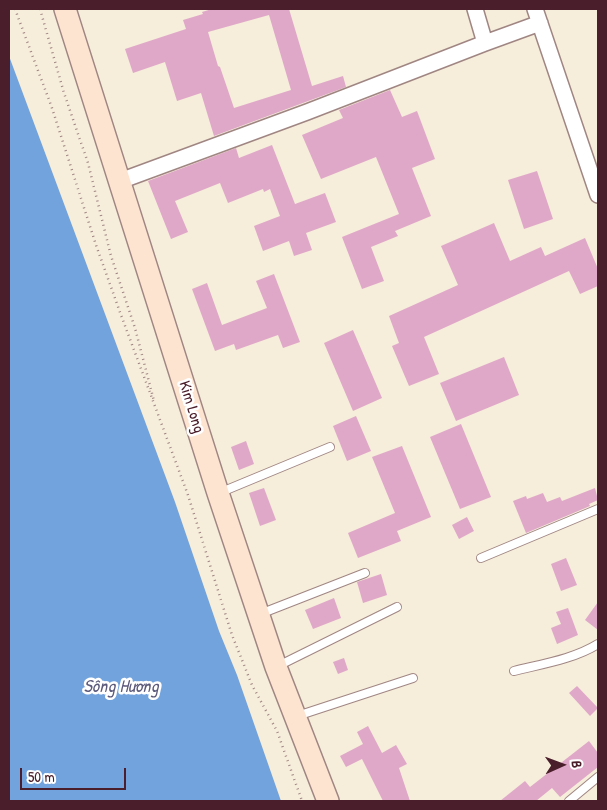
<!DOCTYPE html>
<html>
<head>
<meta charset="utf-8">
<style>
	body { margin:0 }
	#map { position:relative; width:607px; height:810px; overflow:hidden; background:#f6eddb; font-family:"Patrick Hand",sans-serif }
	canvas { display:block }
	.frame { position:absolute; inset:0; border:10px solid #4a1f2b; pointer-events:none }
	.north { position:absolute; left:537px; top:740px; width:50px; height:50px; -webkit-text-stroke:4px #fff; paint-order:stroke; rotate:88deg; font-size:14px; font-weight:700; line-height:20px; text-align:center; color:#4a1f2b }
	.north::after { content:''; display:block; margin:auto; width:18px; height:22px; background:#4a1f2b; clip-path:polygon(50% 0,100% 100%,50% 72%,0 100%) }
	.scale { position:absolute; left:20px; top:768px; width:106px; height:22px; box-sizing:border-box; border:2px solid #4a1f2b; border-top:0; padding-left:6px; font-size:15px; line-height:18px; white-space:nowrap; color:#4a1f2b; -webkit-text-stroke:4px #fff; paint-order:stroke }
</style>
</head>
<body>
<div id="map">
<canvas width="607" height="810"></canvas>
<div class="frame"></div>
<div class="north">B</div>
<div class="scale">50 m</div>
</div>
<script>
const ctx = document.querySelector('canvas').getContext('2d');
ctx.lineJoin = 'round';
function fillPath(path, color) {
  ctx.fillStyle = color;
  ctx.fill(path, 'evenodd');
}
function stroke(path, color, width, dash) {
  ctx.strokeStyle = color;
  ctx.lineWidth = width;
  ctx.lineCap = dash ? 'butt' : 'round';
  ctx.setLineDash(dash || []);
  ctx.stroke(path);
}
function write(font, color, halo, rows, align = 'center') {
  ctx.font = font + ' "Patrick Hand",sans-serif';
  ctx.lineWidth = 5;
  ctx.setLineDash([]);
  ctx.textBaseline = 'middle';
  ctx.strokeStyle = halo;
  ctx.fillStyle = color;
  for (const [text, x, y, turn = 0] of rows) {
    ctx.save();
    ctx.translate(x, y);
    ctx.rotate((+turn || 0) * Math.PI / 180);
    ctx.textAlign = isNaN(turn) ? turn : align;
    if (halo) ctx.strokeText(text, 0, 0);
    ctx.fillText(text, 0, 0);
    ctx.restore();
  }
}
fillPath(new Path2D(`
	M 9,56 L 175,502 L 219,631 L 237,675 L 281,801 L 9,801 Z`), '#72a3dd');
fillPath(new Path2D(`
	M 212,9 L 289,9 L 312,86 L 343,76 L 346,87 L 214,136 L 201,93 L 177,101 L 165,62 L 133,73 L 125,49 L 186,29 L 183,20 L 203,14 L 202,12 ZM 269,15 L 291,90 L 234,108 L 220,67 L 218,66 L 208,32 Z
	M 390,90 L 402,117 L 417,111 L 435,159 L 412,168 L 431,216 L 395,231 L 398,236 L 371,247 L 384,281 L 362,289 L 342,237 L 399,214 L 376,157 L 321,179 L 302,135 L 343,118 L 339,110 Z
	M 272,145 L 295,204 L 325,193 L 336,222 L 306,233 L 312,250 L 294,256 L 289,241 L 263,251 L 254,226 L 280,216 L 270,189 L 264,192 L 263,189 L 228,203 L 220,183 L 175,201 L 188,232 L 171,239 L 148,181 L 236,148 L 239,158 Z
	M 537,171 L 553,219 L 524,229 L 508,180 Z
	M 494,223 L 510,261 L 541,247 L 545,256 L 585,238 L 598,269 L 598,286 L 580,294 L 569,271 L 424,337 L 439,374 L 409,386 L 392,346 L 399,343 L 389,316 L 458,285 L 441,246 Z
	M 274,274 L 300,342 L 283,348 L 278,335 L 236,350 L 234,344 L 215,351 L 192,289 L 207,283 L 222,325 L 267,308 L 256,281 Z
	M 353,330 L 382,398 L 353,411 L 324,343 Z
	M 504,357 L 519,395 L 456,421 L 440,383 Z
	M 356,416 L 371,451 L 347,461 L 333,426 Z
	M 461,424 L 491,497 L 460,509 L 430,437 Z
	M 246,441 L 254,464 L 239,470 L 231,447 Z
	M 402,446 L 431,517 L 397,531 L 401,541 L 358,558 L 348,533 L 395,513 L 372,457 Z
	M 264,488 L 276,520 L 260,526 L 249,493 Z
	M 595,488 L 598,500 L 589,504 L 590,506 L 526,533 L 513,501 L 526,496 L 527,499 L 543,493 L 547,502 L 560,497 L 562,501 Z
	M 467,517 L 474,531 L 459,539 L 452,525 Z
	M 566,558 L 577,585 L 561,591 L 551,564 Z
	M 381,574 L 387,595 L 363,603 L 357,582 Z
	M 334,598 L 341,618 L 313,629 L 305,610 Z
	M 598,602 L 598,630 L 585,620 Z
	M 568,608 L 578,635 L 557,644 L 551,628 L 561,624 L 556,612 Z
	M 344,658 L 348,670 L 338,674 L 333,662 Z
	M 577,686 L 598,708 L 590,716 L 569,693 Z
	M 368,726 L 382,753 L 396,745 L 407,764 L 399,768 L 410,801 L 383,801 L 362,759 L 346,767 L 340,756 L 363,744 L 357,732 Z
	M 589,741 L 598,753 L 598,767 L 560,797 L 552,788 L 536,801 L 500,801 L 525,781 L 530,787 Z`), '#e0a8c8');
const service = new Path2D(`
	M 219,493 L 330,447
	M 481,558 L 598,509
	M 260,614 L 365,573
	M 278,666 L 397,607
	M 514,671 C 542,664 574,659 598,644
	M 297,716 L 413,678
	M 569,801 L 598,777`);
const minor = new Path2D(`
	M 475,9 L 485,43
	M 535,9 L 598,195
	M 120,181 L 307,112 L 485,43 L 540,23`);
const secondary = new Path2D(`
	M 65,9 L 218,493 L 276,667 L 328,801`);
stroke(service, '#a08683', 10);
stroke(minor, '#a08683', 18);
stroke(secondary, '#a08683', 24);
stroke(new Path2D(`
	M 15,9 L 52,108 L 96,245 L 121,315 L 188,495 L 232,635 L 252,685 L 277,731 L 302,801
	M 40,9 L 64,93 L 88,163 L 111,256 L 135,328 L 154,401`), '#a08683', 2.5, [1, 4]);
stroke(service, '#fff', 8);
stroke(minor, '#fff', 15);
stroke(secondary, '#fde4d0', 21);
write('16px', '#4a1f2b', '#fff', [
	["Kim Long",191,407,73]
]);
write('italic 18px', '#5c5a7b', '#fff', [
	["Sông Hương",121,687]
]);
</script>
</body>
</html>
